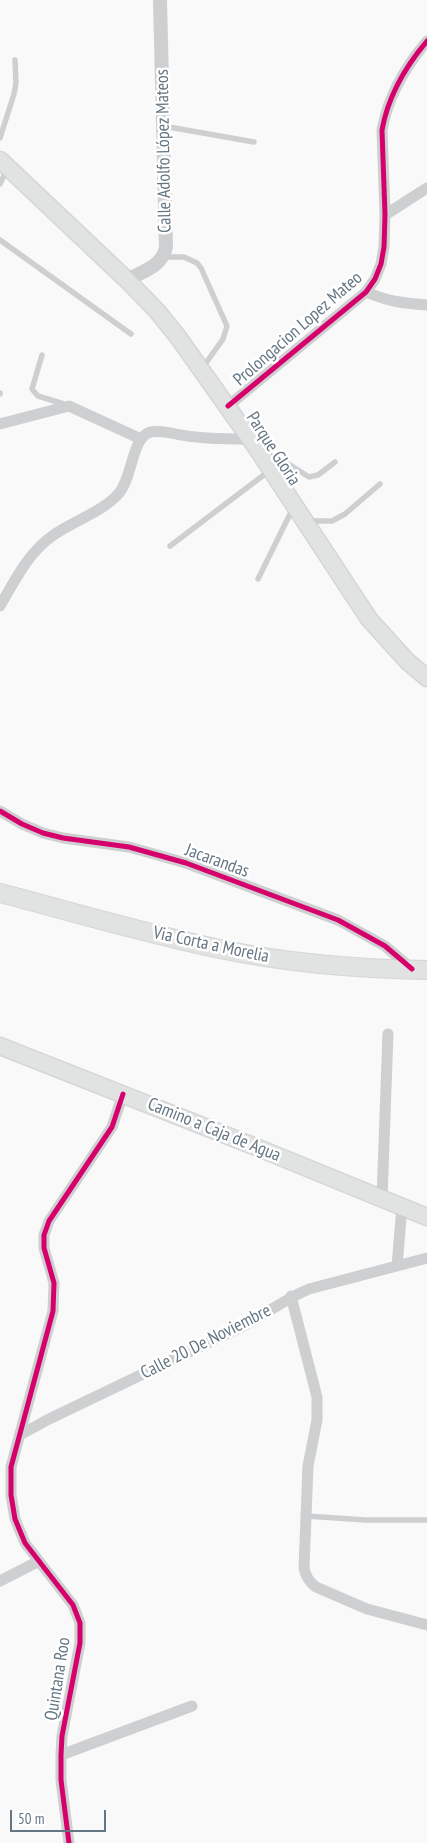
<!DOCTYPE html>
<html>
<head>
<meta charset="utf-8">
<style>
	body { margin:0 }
	#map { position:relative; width:427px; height:1843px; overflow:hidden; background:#f9f9f9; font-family:"PT Sans Narrow",sans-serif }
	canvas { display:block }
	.scale { position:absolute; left:10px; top:1810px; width:96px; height:22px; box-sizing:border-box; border:2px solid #657683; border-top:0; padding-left:6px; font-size:15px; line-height:18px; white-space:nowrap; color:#657683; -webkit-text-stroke:4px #fff; paint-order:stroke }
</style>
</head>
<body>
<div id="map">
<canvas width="427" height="1843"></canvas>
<div class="scale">50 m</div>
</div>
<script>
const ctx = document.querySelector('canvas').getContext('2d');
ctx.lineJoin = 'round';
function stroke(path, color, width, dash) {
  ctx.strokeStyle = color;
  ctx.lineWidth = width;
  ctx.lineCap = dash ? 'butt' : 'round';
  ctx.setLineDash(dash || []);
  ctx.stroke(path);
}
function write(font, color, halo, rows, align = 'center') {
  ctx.font = font + ' "PT Sans Narrow",sans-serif';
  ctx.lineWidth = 5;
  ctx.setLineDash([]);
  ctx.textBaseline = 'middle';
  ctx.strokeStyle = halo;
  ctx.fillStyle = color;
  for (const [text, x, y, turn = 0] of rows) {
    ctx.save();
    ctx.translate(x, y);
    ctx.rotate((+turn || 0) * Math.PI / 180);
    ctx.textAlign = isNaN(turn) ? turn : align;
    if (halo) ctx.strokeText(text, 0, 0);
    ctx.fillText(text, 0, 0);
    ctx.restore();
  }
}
const secondary = new Path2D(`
	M 0,160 L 127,280 L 157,311 L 178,337 L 258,450 L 369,619 L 407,661 L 427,678
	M 0,1046 L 256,1147 L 427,1217`);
const primary = new Path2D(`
	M 0,893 C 73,912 146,934 220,949 C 287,963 358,969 427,970`);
stroke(secondary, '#d5d6d7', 19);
stroke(primary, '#d5d6d7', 20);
stroke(new Path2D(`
	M 163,126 L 254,142
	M 0,138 L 14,94 L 16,83 L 15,60
	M 0,184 L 7,169
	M 0,240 L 131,334
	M 164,257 L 184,257 L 197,263 L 201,268 L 227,326 L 223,339 L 203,367
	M 42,355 L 32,389 L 38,396 L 64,404
	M 0,394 L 0,393
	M 263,452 L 279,458 L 309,477 L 318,475 L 335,462
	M 306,521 L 332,521 L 345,514 L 380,484
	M 170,546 L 269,471
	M 258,579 L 293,508
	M 306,1516 L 366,1520 L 427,1520`), '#cecfd0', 5.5);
stroke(new Path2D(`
	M 385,215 L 427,188
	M 366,292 C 390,302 402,303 427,305
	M 228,406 L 366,292 L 375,279 L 381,264 L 384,247 L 385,215 L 382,130 C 388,96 405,67 427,41
	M 0,424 L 69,406 L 141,439
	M 0,606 C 15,580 29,551 55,534 C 75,520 103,512 119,493 C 132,478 132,440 148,433 C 154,430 164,432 171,433 C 198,439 223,439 250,439
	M 0,811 L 22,824 L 43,833 L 63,838 L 129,847 L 186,863 L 338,920 L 385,946 L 412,969
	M 382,1198 L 388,1034
	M 397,1266 L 402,1206
	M 291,1296 L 317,1397 L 317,1420 L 308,1466 L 304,1568 C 306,1577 309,1582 316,1587 L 367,1609 L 427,1625
	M 20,1435 L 47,1420 L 243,1326 C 266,1314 285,1299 309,1289 L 427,1258
	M 0,1581 L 39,1561
	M 61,1755 L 192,1706
	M 69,1843 L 61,1780 L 61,1755 L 62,1736 L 80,1643 L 80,1623 L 73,1605 L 25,1543 L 15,1519 L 11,1495 L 11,1467 L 53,1311 L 54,1283 L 44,1248 L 44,1235 L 49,1221 L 112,1127 L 123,1094`), '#cecfd0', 11);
stroke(new Path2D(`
	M 127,280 C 143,271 162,267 166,247 L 160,0`), '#cecfd0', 14);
stroke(secondary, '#e1e2e2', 16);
stroke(primary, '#e1e2e2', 18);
stroke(new Path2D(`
	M 228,406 L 366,292 L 375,279 L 381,264 L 384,247 L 385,215 L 382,130 C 388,96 405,67 427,41
	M 0,811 L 22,824 L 43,833 L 63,838 L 129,847 L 186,863 L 338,920 L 385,946 L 412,969
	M 69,1843 L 61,1780 L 61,1755 L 62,1736 L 80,1643 L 80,1623 L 73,1605 L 25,1543 L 15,1519 L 11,1495 L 11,1467 L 53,1311 L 54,1283 L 44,1248 L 44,1235 L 49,1221 L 112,1127 L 123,1094`), '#d6006c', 5);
write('18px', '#657683', '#fff', [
	["Calle Adolfo López Mateos",164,151,-91],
	["Prolongacion Lopez Mateo",298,329,-41],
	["Parque Gloria",273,449,57],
	["Jacarandas",217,861,20],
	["Via Corta a Morelia",211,945,12],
	["Camino a Caja de Agua",214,1130,22],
	["Calle 20 De Noviembre",206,1342,-27],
	["Quintana Roo",58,1679,-81]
]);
</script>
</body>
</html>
